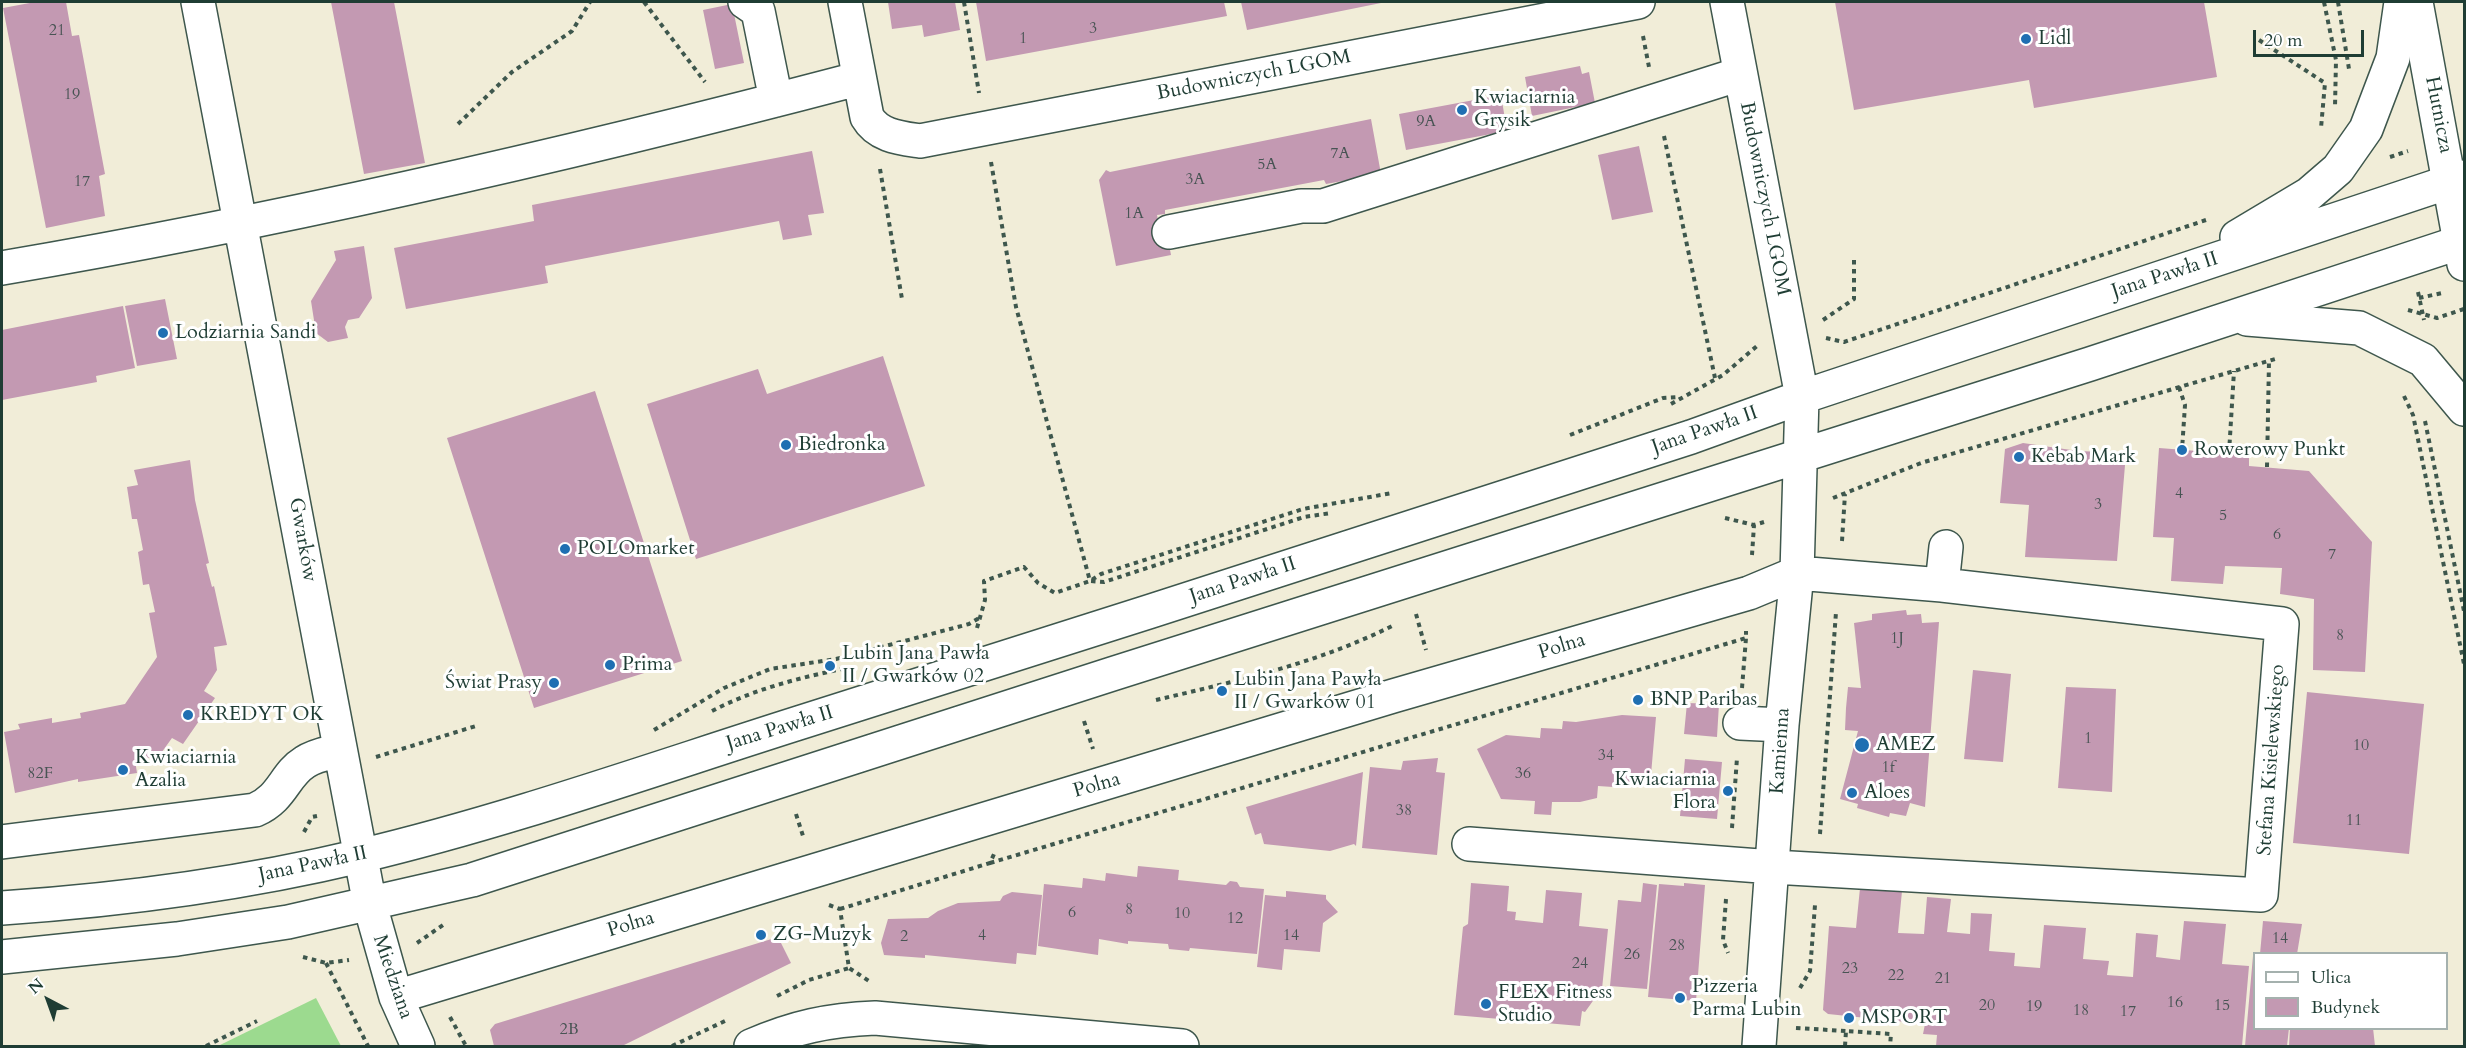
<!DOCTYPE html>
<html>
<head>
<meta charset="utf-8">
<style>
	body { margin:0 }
	#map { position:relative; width:2466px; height:1048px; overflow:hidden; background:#f1edd8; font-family:Cardo,serif }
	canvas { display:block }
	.frame { position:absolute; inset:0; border:3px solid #1f3d34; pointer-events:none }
	.legend { position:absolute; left:2253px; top:952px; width:195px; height:78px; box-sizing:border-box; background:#fff; border:2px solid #a5b1ae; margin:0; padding:8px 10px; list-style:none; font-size:18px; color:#1f3d34 }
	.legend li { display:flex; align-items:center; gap:12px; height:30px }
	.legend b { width:30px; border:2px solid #a5b1ae }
	.north { position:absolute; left:18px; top:970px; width:60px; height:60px; -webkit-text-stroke:4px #fff; paint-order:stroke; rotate:319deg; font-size:16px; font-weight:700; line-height:24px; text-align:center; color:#1f3d34 }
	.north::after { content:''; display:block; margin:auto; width:21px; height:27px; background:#1f3d34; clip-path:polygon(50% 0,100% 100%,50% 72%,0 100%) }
	.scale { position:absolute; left:2253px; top:30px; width:111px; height:27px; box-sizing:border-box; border:3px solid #1f3d34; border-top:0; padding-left:8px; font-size:18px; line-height:21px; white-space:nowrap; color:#1f3d34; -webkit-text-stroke:4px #fff; paint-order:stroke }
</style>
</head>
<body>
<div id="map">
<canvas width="2466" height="1048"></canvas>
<div class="frame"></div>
<ul class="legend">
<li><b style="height:8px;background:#fff"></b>Ulica</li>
<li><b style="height:16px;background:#c399b2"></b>Budynek</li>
</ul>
<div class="north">N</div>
<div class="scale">20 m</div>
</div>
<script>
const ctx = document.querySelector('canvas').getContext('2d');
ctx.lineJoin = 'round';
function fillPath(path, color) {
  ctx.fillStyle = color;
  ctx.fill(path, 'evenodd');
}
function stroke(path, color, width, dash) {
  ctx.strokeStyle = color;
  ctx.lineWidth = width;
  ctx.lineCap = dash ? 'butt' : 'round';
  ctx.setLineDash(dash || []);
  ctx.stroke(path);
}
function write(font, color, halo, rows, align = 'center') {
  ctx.font = font + ' Cardo,serif';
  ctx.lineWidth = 6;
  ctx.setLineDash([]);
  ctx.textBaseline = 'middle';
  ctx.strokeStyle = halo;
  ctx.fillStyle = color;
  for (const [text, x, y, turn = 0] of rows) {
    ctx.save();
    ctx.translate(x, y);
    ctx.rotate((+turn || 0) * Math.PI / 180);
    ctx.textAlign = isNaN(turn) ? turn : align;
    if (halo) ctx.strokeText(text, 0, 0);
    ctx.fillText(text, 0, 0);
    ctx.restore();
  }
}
fillPath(new Path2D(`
	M 316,998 L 341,1046 L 218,1046 Z`), '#9cda8f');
fillPath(new Path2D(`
	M 35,2 L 66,2 L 72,36 L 79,35 L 105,174 L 99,176 L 105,216 L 46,228 L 3,8 Z
	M 331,2 L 394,2 L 425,163 L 364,174 Z
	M 888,2 L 955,2 L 960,30 L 924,37 L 922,25 L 892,29 Z
	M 976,2 L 1224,2 L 1227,16 L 986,61 Z
	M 1241,2 L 1381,2 L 1381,3 L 1247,30 Z
	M 1835,2 L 2204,2 L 2217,77 L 2034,108 L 2029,80 L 1854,110 Z
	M 732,4 L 744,63 L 715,69 L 703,10 Z
	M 1580,66 L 1582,74 L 1589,72 L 1595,103 L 1532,116 L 1525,77 Z
	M 1501,95 L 1507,131 L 1406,150 L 1399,114 Z
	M 1371,119 L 1381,174 L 1326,184 L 1324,180 L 1165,210 L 1165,214 L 1157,215 L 1162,240 L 1168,239 L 1171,255 L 1116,266 L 1099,180 L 1106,170 L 1110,172 Z
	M 1639,146 L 1653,212 L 1612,220 L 1598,155 Z
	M 812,151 L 824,213 L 808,215 L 812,235 L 783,240 L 779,221 L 545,266 L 548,283 L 406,309 L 394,248 L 534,221 L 532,205 Z
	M 364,246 L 372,298 L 359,318 L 348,320 L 345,327 L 348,338 L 328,342 L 316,333 L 311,301 L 336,260 L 334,251 Z
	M 165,299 L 177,359 L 137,366 L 125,306 Z
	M 123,306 L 135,368 L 96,376 L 97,382 L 2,400 L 2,330 Z
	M 883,356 L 925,486 L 696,559 L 647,404 L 758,369 L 767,394 Z
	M 595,391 L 682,661 L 534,708 L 447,438 Z
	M 2023,443 L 2078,451 L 2126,453 L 2117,561 L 2025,557 L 2029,505 L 2000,503 L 2005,449 Z
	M 2159,448 L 2249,455 L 2249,466 L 2309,471 L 2372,542 L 2365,672 L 2313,670 L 2314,599 L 2280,594 L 2282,568 L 2225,566 L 2223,584 L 2171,581 L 2174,538 L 2153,537 Z
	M 190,460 L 195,500 L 209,563 L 206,564 L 212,587 L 214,586 L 227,645 L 214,647 L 217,670 L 204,691 L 215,698 L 183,744 L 172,738 L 159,756 L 135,760 L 137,773 L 78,782 L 78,779 L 15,793 L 4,732 L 20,729 L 18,724 L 52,718 L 52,723 L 81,718 L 80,713 L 125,704 L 157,657 L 149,613 L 155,612 L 149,584 L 143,585 L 138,552 L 143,550 L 137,519 L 132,519 L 127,487 L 138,485 L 134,470 Z
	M 1906,610 L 1907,615 L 1921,614 L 1922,623 L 1939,622 L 1925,807 L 1910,803 L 1906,816 L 1890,813 L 1889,817 L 1857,808 L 1858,804 L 1840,799 L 1858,731 L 1845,730 L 1846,708 L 1848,687 L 1861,688 L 1854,623 L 1872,620 L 1872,614 Z
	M 1973,670 L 2011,674 L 2003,762 L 1964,759 Z
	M 2066,687 L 2116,689 L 2112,792 L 2058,788 Z
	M 2307,692 L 2424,704 L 2409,854 L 2293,843 Z
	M 1687,703 L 1719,704 L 1717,737 L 1684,734 Z
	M 1622,715 L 1656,717 L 1650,786 L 1613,783 L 1613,787 L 1598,786 L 1597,798 L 1580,802 L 1552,802 L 1551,815 L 1534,814 L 1535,801 L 1501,799 L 1477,749 L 1506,735 L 1540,738 L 1541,728 L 1562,729 L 1563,721 L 1576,722 Z
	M 1438,758 L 1436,772 L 1445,773 L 1437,855 L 1362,848 L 1370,767 L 1401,770 L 1403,761 Z
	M 1685,759 L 1722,762 L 1717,819 L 1680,816 Z
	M 1363,772 L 1356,846 L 1354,844 L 1330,851 L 1264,844 L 1261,833 L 1255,835 L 1246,807 Z
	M 1138,866 L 1179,870 L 1178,880 L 1226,885 L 1230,881 L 1237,882 L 1240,887 L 1264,889 L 1257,954 L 1190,948 L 1189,951 L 1169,949 L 1168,944 L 1128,941 L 1128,944 L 1099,939 L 1098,955 L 1038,946 L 1044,884 L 1082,888 L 1083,878 L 1105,881 L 1106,873 L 1137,877 Z
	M 1471,883 L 1509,886 L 1507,911 L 1516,912 L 1515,920 L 1543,923 L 1546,890 L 1582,893 L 1579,926 L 1608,929 L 1601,999 L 1595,998 L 1585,1012 L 1582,1011 L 1580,1026 L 1454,1015 L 1463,927 L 1468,924 Z
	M 1643,883 L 1657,885 L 1647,989 L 1610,986 L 1618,900 L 1641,902 Z
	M 1684,883 L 1705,885 L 1696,1001 L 1648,997 L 1659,884 L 1684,886 Z
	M 1860,888 L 1902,891 L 1898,933 L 1924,934 L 1927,897 L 1951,899 L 1947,932 L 1970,934 L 1971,913 L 1992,914 L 1989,951 L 2015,953 L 2014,966 L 2040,968 L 2044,925 L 2086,928 L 2083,959 L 2109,961 L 2107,975 L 2133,977 L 2136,933 L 2158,935 L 2156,957 L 2180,960 L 2184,921 L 2226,924 L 2222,964 L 2249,966 L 2242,1046 L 1936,1046 L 1937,1035 L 1923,1034 L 1925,1024 L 1828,1014 L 1823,1010 L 1829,926 L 1856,928 Z
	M 1286,891 L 1326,895 L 1326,899 L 1338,912 L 1323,923 L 1320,952 L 1284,949 L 1282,970 L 1257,967 L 1265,895 L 1286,897 Z
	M 1012,892 L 1042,895 L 1036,955 L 1017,953 L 1016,964 L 925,955 L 925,958 L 884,955 L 881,943 L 888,919 L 928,918 L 938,911 L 958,903 L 1000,901 L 1003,896 Z
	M 2263,921 L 2302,924 L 2297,954 L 2260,954 Z
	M 778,937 L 791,963 L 622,1046 L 494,1046 L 490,1030 L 495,1024 Z
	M 2253,956 L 2254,1028 L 2289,1028 L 2287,1046 L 2245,1046 Z
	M 2290,1028 L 2373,1028 L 2375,1046 L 2289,1046 Z`), '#c399b2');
const minor = new Path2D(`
	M 198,2 L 370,905 L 396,997 L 418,1046
	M 745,2 L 758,11 L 776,100
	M 845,2 L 867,117 C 878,136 900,138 920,141 L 1638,2
	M 1727,2 L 1802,397 L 1797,573 L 1782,725 L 1759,1046
	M 1169,232 L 1301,206 L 1323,206 L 1740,74
	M 2237,237 L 2309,194 L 2338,169 L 2366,129 L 2393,58 L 2401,2
	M 2,268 C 290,219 575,153 857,79
	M 2247,319 L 2359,328 L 2423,360 L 2464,409
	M 1942,585 L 1946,547
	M 1740,723 L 1782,725
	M 2,842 L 255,810 C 283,798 284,775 305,762 C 315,755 329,753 340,750
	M 2,908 C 121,900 243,884 360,856 C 511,820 659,767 808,720 C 1103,628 1397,531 1691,437 L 1802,397 L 2464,177
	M 2,957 L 177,939 L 288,922 L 472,880 L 1112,674 L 2090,364 L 2464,241
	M 396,997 L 1393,696 L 1749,593 L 1797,573 L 1942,585 L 2282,624 L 2261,895 L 1773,867 L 1469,844
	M 751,1046 C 795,1027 828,1020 875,1018 L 1182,1046`);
const major = new Path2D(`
	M 2416,2 L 2464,264`);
stroke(minor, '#3e574d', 36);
stroke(major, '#3e574d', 36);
stroke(new Path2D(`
	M 644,2 L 705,82
	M 964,2 L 979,93
	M 2324,2 L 2336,60 L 2335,107
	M 2338,2 L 2349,69
	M 1643,36 L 1649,67
	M 2259,40 L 2325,83 L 2321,128
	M 458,124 L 512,72 L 572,31 L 590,2
	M 1664,136 L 1715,378
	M 2390,157 L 2408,151
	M 991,162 L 1016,307 L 1090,581 L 1104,582 L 1304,517 L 1331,513
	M 880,169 L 902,299
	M 2418,292 L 2424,320
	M 2419,298 L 2442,293
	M 2408,310 L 2437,318 L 2464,309
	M 1823,320 L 1854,299 L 1854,257
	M 1826,338 L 1844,342 L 2206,220
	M 2179,387 L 2185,405 L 2182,450
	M 2404,396 L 2413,415 L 2464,664
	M 1671,404 L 1723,375 L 1757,346
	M 2425,421 L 2464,611
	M 1570,435 L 1663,398 L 1679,397
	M 2229,453 L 2234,371
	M 2267,467 L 2269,361
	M 1833,498 L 1921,463 L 2275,359
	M 1725,518 L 1754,525 L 1764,522
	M 1842,541 L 1845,494
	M 1752,555 L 1754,525
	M 1416,614 L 1426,650
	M 977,628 L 985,600 L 984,581 L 1024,567 L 1038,583 L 1055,593 L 1090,581 L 1101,574 L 1303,509 L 1392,493
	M 1742,688 L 1746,638
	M 1156,700 C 1237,681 1319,663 1394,625
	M 712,711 C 752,690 798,678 842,669
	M 1084,721 L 1093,749
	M 654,730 L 724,688 L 770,669 L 836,659 L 969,624 L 981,617
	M 376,757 L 479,725
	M 796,814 L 803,836
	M 1732,828 L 1737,758
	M 304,832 L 312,817 L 317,816
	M 1820,834 L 1836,612
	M 990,863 L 1746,638 L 1746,631
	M 1726,899 L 1723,940 L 1728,953
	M 829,905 L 840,909 L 849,968 L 869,981
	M 840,909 L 990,863 L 994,854
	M 417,943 L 443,925
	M 303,957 L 326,963 L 349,960
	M 326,963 L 368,1046
	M 1800,988 L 1810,971 L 1815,905
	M 777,996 L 809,980 L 849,968
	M 450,1017 L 466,1046
	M 1796,1028 L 1846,1031
	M 206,1046 L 257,1021
	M 672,1046 L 725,1021
	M 1845,1046 L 1846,1031 L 1891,1034 L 1890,1046`), '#3e574d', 4, [4.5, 4.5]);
stroke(minor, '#fff', 33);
stroke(major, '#fff', 33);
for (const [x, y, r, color] of [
	[2026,39,6,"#1f6fb2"],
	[1462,110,6,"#1f6fb2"],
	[163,333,6,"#1f6fb2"],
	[786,445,6,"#1f6fb2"],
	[2182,450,6,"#1f6fb2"],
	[2019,457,6,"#1f6fb2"],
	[565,549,6,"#1f6fb2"],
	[610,665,6,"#1f6fb2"],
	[830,666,6,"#1f6fb2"],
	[554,683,6,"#1f6fb2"],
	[1222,691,6,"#1f6fb2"],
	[1638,700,6,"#1f6fb2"],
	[188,715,6,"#1f6fb2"],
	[1862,745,8,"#1f6fb2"],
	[123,770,6,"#1f6fb2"],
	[1728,791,6,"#1f6fb2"],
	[1852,793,6,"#1f6fb2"],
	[761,935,6,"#1f6fb2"],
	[1680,998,6,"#1f6fb2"],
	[1486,1004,6,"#1f6fb2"],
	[1849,1018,6,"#1f6fb2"]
]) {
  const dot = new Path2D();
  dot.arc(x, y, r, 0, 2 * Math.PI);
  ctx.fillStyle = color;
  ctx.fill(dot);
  stroke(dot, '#fff', 2);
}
write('16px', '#485454', null, [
	["3",1093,29],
	["21",57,31],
	["1",1023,39],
	["19",72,95],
	["9A",1426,122],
	["7A",1340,154],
	["5A",1267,165],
	["3A",1195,180],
	["17",82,182],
	["1A",1134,214],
	["4",2179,494],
	["3",2098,505],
	["5",2223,516],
	["6",2277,535],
	["7",2332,555],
	["8",2340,636],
	["1J",1897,639],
	["1",2088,739],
	["10",2361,746],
	["34",1606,756],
	["1f",1888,768],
	["82F",40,774],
	["36",1523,774],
	["38",1404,811],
	["11",2354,821],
	["8",1129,910],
	["6",1072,913],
	["10",1182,914],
	["12",1235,919],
	["4",982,936],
	["14",1291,936],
	["2",904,937],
	["14",2280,939],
	["28",1677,946],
	["26",1632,955],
	["24",1580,964],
	["23",1850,969],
	["22",1896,976],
	["21",1943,979],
	["16",2175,1003],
	["20",1987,1006],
	["15",2222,1006],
	["19",2034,1007],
	["18",2081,1011],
	["17",2128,1012],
	["2B",569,1030]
]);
write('20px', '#1f3d34', '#fff', [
	["Lidl",2038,39],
	["Kwiaciarnia",1474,98],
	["Grysik",1474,121],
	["Lodziarnia Sandi",175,333],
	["Biedronka",798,445],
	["Rowerowy Punkt",2194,450],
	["Kebab Mark",2031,457],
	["POLOmarket",577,549],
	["Lubin Jana Pawła",842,654],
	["II / Gwarków 02",842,677],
	["Prima",622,665],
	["Lubin Jana Pawła",1234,680],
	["II / Gwarków 01",1234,703],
	["Świat Prasy",542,683,"right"],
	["BNP Paribas",1650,700],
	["KREDYT OK",200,715],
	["AMEZ",1876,745],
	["Kwiaciarnia",135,758],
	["Azalia",135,781],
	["Kwiaciarnia",1716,780,"right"],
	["Flora",1716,803,"right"],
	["Aloes",1864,793],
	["ZG-Muzyk",773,935],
	["Pizzeria",1692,987],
	["Parma Lubin",1692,1010],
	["FLEX Fitness",1498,993],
	["Studio",1498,1016],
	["MSPORT",1861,1018]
], 'left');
write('20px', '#1f3d34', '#fff', [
	["Budowniczych LGOM",1254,76,-11],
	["Hutnicza",2438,115,79],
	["Budowniczych LGOM",1764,199,79],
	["Jana Pawła II",2165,276,-18],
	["Jana Pawła II",1705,431,-19],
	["Gwarków",302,540,80],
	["Jana Pawła II",1243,581,-18],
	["Polna",1562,647,-17],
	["Jana Pawła II",780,729,-17],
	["Kamienna",1781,751,-86],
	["Stefana Kisielewskiego",2272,760,-86],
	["Polna",1097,786,-16],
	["Jana Pawła II",313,865,-12],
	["Polna",631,925,-17],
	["Miedziana",392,977,71]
]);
</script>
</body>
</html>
